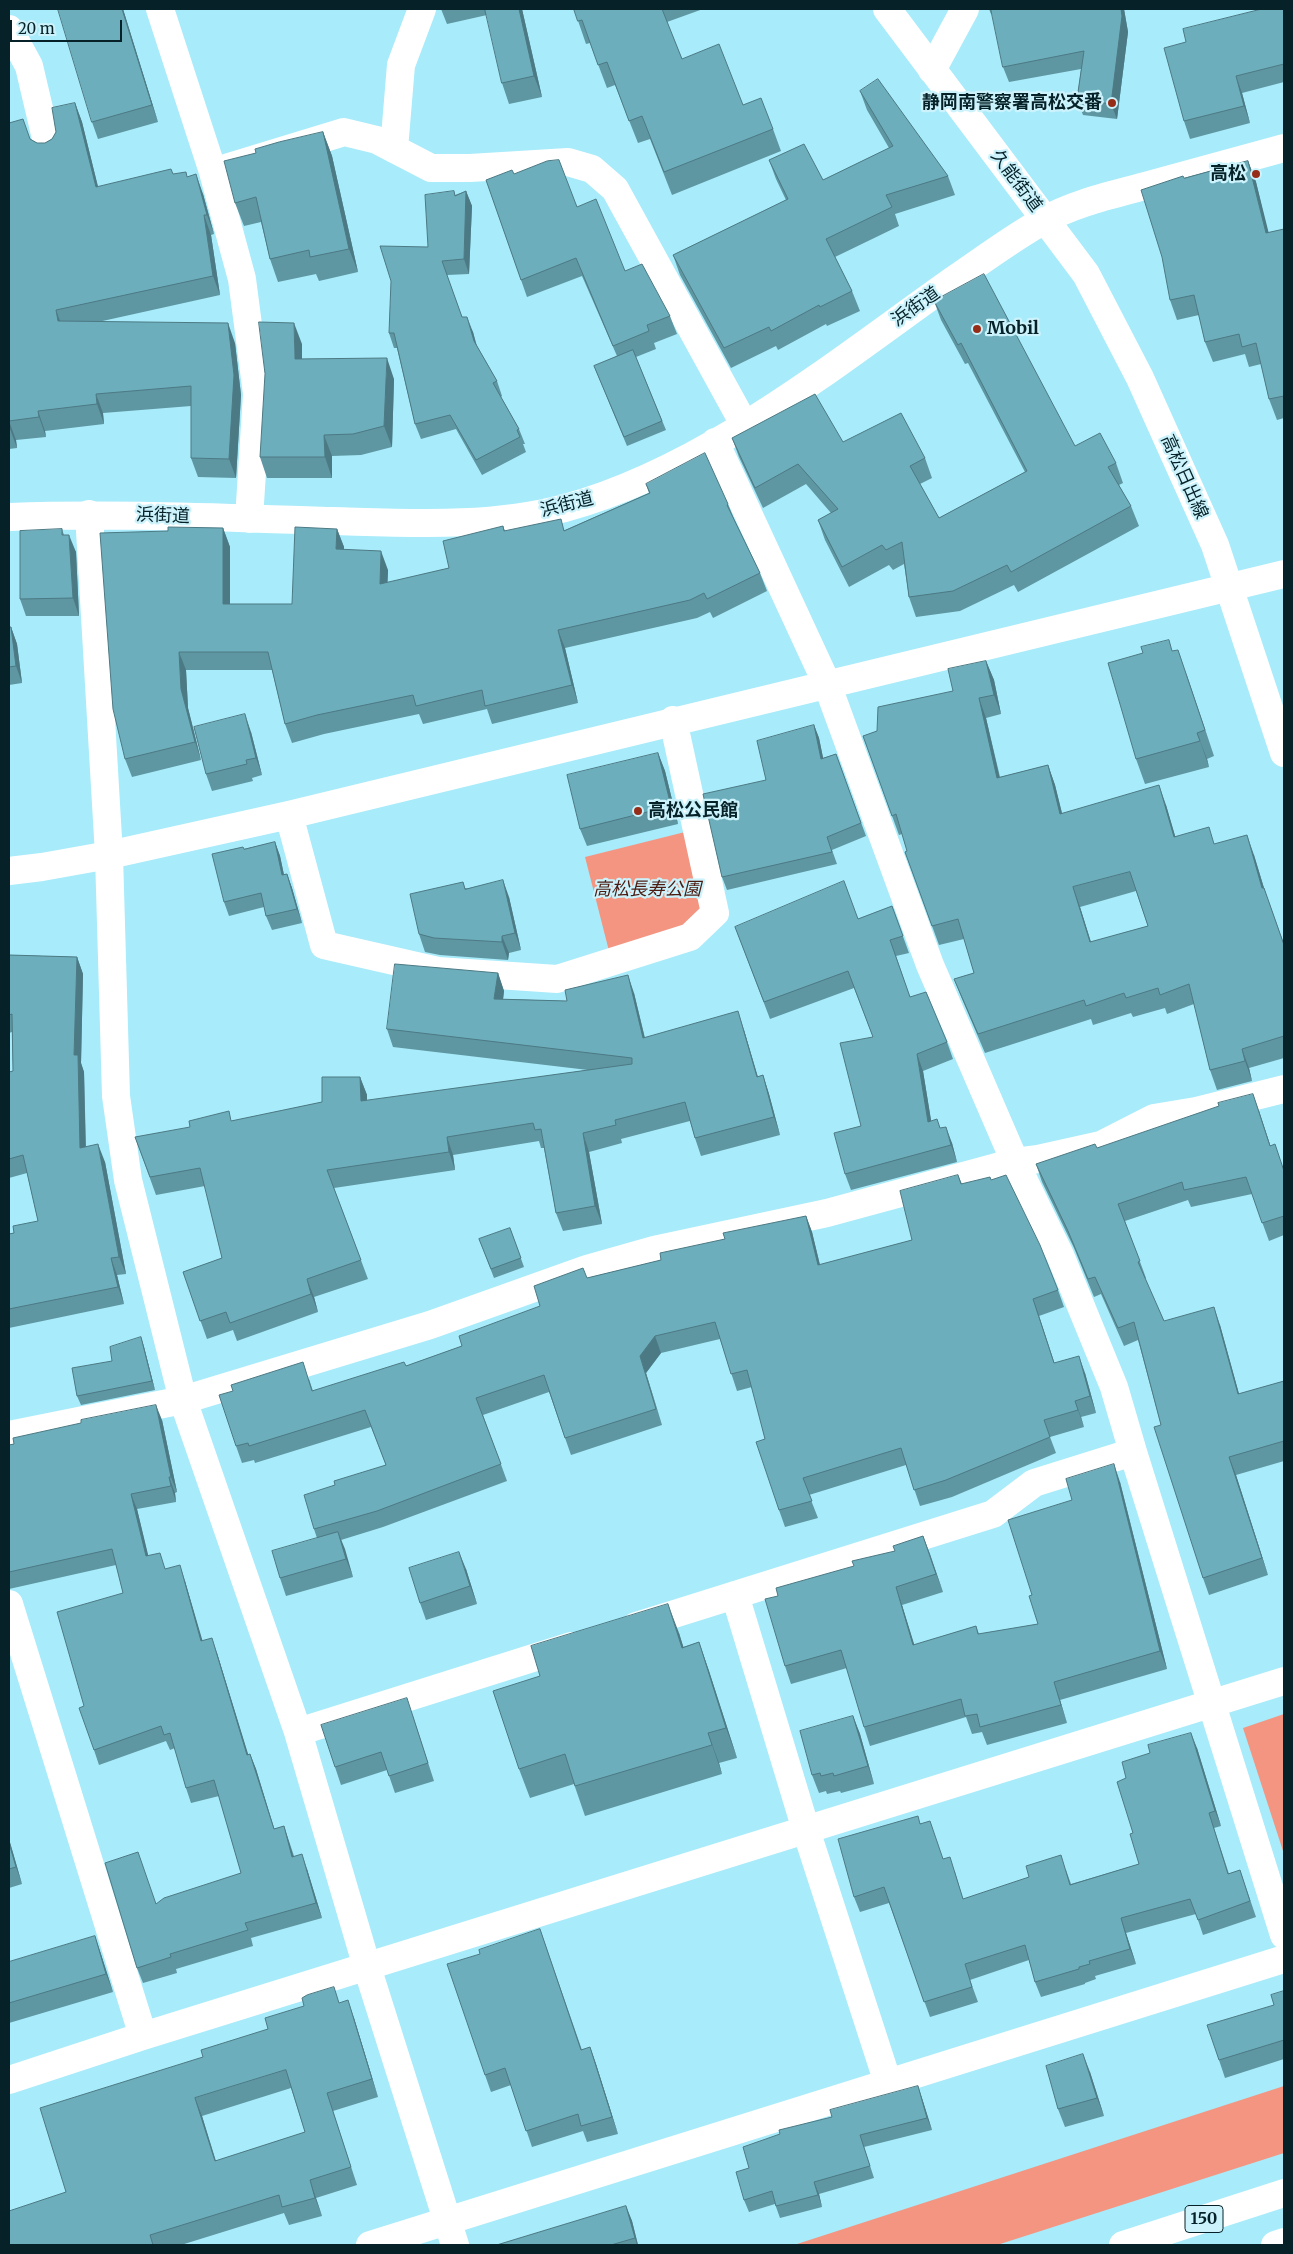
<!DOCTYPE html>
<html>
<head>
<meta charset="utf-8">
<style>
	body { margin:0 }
	#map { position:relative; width:1293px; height:2254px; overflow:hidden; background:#a8ebfa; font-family:Merriweather,serif }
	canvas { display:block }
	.frame { position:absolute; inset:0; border:10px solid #062228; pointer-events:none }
	.scale { position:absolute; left:10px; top:20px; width:112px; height:22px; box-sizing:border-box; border:2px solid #062228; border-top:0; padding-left:6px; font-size:15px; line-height:18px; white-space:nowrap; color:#062228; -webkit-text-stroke:4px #ccf3fc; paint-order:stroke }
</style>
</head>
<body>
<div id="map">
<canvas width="1293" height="2254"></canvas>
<div class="frame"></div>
<div class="scale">20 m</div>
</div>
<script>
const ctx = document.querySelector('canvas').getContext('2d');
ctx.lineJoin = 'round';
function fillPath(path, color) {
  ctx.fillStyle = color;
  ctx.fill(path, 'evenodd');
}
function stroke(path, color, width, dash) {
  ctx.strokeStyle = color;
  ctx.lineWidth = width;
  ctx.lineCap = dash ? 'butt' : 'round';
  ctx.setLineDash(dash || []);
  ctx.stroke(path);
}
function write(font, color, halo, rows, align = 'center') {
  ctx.font = font + ' Merriweather,"Noto Sans JP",serif';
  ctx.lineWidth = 4.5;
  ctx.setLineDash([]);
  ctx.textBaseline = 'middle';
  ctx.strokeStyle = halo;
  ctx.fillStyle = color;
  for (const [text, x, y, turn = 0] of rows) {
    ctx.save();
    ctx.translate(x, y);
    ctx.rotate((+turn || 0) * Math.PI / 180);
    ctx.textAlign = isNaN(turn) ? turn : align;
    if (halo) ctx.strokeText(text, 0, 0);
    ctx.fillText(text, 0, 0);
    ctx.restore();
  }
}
fillPath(new Path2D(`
	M 689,831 L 703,904 L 690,926 L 609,951 L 585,857 Z
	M 1284,1714 L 1284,1854 L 1243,1728 Z
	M 1284,2086 L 1284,2153 L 997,2245 L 794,2245 Z`), '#f39581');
stroke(new Path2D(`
	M 160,9 L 213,172 L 242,279 L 257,394 L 249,519
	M 9,29 L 29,66 L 48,147
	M 932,70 L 965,9
	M 394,149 L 401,65 L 422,9
	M 213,172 L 344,132 L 377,140 L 431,168 L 470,168 L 568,162 L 592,169 L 615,189 L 744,424
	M 715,442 L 827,684 L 930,965 L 1015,1162 L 1060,1255 L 1114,1387 L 1133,1452
	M 89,514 L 109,855 L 116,1096 L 128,1180 L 183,1400 L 298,1732 L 367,1967 L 455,2245
	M 9,517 C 117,513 224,518 332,521 C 409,523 490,528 565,508 C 707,469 836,363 955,279 C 983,260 1011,239 1041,222 C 1071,204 1111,195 1145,186 C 1191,173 1238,161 1284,148
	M 289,815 L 324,945 L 438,971 L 557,979 L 690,937 L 715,913 L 673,720
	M 9,871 L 42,867 L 109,855 L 289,815 L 1284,574
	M 9,1435 L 183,1400 L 430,1325 L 587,1269 L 654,1250 L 827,1213 L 1015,1162 L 1038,1159 L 1101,1145 L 1154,1118 L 1196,1111 L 1284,1089
	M 735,1595 L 806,1830 L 888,2083
	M 9,1604 L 143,2036
	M 636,1626 L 993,1514 L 1034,1483 L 1133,1452 L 1284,1935
	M 298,1732 L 571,1646
	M 9,2080 L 143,2036 L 1284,1681
	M 370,2245 L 1284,1959`), '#fff', 28);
stroke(new Path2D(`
	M 887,9 L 1086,274 L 1140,378 L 1215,545 L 1284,753`), '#fff', 28);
stroke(new Path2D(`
	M 1123,2245 L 1284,2193
	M 1275,2245 L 1284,2242`), '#fff', 28);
fillPath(new Path2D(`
	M 123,9 L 158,122 L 98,139 L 92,122 Z
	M 441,9 L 522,9 L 542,97 L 509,104 L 502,83 L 487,15 L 447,24 Z
	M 574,9 L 703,9 L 667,22 L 682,59 L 743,105 L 773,129 L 781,151 L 672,195 L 650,139 L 638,143 L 615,85 L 607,88 L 590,43 L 586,44 Z
	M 989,9 L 1124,9 L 1128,32 L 1117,119 L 1083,115 L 1077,99 L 1081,69 L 1009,82 L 1003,67 L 992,13 L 991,14 Z
	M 1284,9 L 1284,82 L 1242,93 L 1250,123 L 1190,139 L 1184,121 L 1186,42 Z
	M 860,91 L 948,176 L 955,195 L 895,214 L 899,226 L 835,257 L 852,291 L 860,311 L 827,326 L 826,324 L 778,350 L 776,346 L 731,368 L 680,275 L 673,255 L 786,200 L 776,179 L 769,160 L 823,180 L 889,148 L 867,110 Z
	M 75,103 L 82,122 L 98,187 L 173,174 L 188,177 L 203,194 L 214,234 L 211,235 L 220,295 L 98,322 L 235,343 L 241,395 L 236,478 L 198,477 L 191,458 L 191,406 L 103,413 L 104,424 L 45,431 L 46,437 L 16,440 L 17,448 L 9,449 L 9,123 L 30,139 L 37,143 L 45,143 L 52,139 Z
	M 323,132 L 332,156 L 358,272 L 319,281 L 316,274 L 278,282 L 270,259 L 261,222 L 244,226 L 235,203 L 256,153 Z
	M 1248,161 L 1256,182 L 1268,233 L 1284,229 L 1284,418 L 1277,420 L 1269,399 L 1261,364 L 1249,367 L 1245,354 L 1213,362 L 1205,342 L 1199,315 L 1177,320 L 1170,300 L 1184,178 Z
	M 514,174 L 577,207 L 625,271 L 670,316 L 677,334 L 654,343 L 656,349 L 636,357 L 666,430 L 627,446 L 594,366 L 617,356 L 582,276 L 527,297 L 486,180 Z
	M 454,191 L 455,195 L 466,191 L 472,206 L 469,274 L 447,275 L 462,317 L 473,332 L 477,346 L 497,381 L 502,396 L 501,397 L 519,429 L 525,444 L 523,444 L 526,452 L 482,475 L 456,429 L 421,439 L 415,424 L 397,348 L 394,348 L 389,333 Z
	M 934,301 L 1075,446 L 1116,463 L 1123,483 L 1119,485 L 1131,506 L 1139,526 L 1018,592 L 1014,585 L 960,611 L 916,617 L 909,597 L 904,564 L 893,570 L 889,565 L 849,587 L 825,540 L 818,520 L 831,513 L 806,484 L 763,508 L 739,457 L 732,438 L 843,442 L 925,458 L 932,478 L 920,484 L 939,518 L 1025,472 L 968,363 L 965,364 L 941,320 Z
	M 302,344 L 302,359 L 394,379 L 392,447 L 361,455 L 332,456 L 332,478 L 267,478 L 260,457 Z
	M 646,484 L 728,504 L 734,519 L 760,573 L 767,591 L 713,618 L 710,612 L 697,618 L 565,648 L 578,703 L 492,724 L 487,709 L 423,724 L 419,714 L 324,734 L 292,743 L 285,724 L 272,670 L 186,670 L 188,708 L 201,760 L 132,777 L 125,759 L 168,531 L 223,528 L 230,547 L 230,604 L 292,604 L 337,529 L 344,547 L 344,549 L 388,570 L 387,583 L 449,568 L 503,526 L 505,531 L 565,530 L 649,493 Z
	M 62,529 L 64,535 L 76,552 L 79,616 L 26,616 L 20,599 Z
	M 9,627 L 11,627 L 17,644 L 22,683 L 9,685 Z
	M 1172,651 L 1187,676 L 1214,756 L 1207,759 L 1209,767 L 1145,784 L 1136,759 Z
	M 986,661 L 994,680 L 1001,714 L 986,718 L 1000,777 L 1048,765 L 1055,785 L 1062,813 L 1166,805 L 1175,836 L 1215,844 L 1254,855 L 1264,888 L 1284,944 L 1284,1058 L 1249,1068 L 1252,1081 L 1217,1090 L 1210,1070 L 1194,1004 L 1167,1014 L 1165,1008 L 1133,1017 L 1131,1013 L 1093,1025 L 1091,1019 L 985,1053 L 962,999 L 954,979 L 974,973 L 964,939 L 939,945 L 905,852 L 907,851 L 902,834 L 899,835 L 863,736 L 877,731 L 953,691 ZM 1136,891 L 1148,926 L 1091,942 L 1080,907 Z
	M 814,725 L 819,738 L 823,758 L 836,754 L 866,836 L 832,850 L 837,864 L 727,890 L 722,877 L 766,780 Z
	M 251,732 L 262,775 L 252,778 L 253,781 L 212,791 L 206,774 Z
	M 658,753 L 665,771 L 678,824 L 587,846 L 580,829 Z
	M 275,842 L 280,856 L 284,875 L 287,874 L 292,888 L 302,923 L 272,930 L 266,916 L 264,907 L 229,916 L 224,902 L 244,849 Z
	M 463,882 L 465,888 L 509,897 L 521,950 L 509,953 L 508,960 L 440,955 L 425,952 L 419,934 Z
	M 892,906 L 909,953 L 896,956 L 910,997 L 947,1042 L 953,1059 L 923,1071 L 931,1121 L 940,1128 L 952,1143 L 957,1162 L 851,1190 L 845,1174 L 861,1126 L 873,1037 L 854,988 L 770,1019 L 735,927 L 858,919 Z
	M 9,955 L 77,957 L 83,974 L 81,1063 L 84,1072 L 86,1147 L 105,1162 L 126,1274 L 117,1275 L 124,1304 L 9,1328 L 9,1234 L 14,1233 L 38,1221 L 27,1173 L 9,1178 L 9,1072 L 13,1071 L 12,1032 L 9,1033 Z
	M 498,973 L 504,991 L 503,999 L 567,1001 L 634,993 L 645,1038 L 744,1030 L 758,1077 L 763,1075 L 769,1094 L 780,1135 L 701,1156 L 695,1138 L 690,1121 L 621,1139 L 622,1143 L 589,1152 L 602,1224 L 563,1231 L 556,1213 L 544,1148 L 541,1148 L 539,1141 L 453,1155 L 455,1170 L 334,1188 L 368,1279 L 314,1297 L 318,1312 L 237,1341 L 233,1330 L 207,1339 L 183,1272 L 222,1258 L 205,1186 L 156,1195 L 135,1137 L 232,1121 L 322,1102 L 360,1077 L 367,1095 L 367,1101 L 588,1070 L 393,1047 L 387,1029 Z
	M 1259,1111 L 1270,1145 L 1284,1170 L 1284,1235 L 1269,1241 L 1252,1194 L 1191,1207 L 1188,1200 L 1125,1221 L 1146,1278 L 1145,1279 L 1164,1321 L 1220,1325 L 1239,1394 L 1284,1381 L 1284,1461 L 1236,1475 L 1268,1575 L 1209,1595 L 1203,1578 L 1161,1425 L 1138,1340 L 1124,1346 L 1101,1294 L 1094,1297 L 1074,1248 L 1042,1182 L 1036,1164 L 1097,1148 Z
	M 958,1175 L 962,1184 L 991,1180 L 1058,1290 L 1064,1307 L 1039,1316 L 1054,1363 L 1085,1373 L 1096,1413 L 1081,1417 L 1084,1427 L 1050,1437 L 1056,1453 L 952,1497 L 920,1506 L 906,1465 L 809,1495 L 818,1518 L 785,1527 L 779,1510 L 765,1439 L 752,1387 L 737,1391 L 720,1339 L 661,1353 L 646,1373 L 662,1425 L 571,1455 L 549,1392 L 483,1415 L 507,1481 L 383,1527 L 341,1540 L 353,1577 L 286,1596 L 280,1578 L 317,1538 L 314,1529 L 335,1485 L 386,1465 L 371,1427 L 255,1463 L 254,1460 L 242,1463 L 236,1446 L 309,1379 L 313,1391 L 406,1366 L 462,1346 L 540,1306 L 587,1278 L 661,1260 L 725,1239 L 806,1216 L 812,1232 L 820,1265 L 912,1240 Z
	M 510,1228 L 524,1267 L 494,1278 L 479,1239 Z
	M 141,1337 L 144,1347 L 155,1390 L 81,1405 L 77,1396 L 112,1361 Z
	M 162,1420 L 177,1492 L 175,1493 L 176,1502 L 137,1509 L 148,1556 L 165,1569 L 185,1581 L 202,1641 L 217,1653 L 248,1755 L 250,1754 L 256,1769 L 274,1829 L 284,1826 L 294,1856 L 307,1869 L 322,1918 L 251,1938 L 253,1946 L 176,1969 L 177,1973 L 143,1983 L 137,1968 L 156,1904 L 241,1873 L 219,1796 L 191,1803 L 186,1788 L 175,1748 L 170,1750 L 166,1741 L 99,1765 L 94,1750 L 84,1706 L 123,1593 L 116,1565 L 9,1589 L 9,1445 Z
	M 1120,1482 L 1167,1669 L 1060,1700 L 1067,1723 L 987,1745 L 982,1732 L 972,1734 L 966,1717 L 870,1746 L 864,1727 L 847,1668 L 791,1684 L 785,1666 L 778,1596 L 895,1551 L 923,1536 L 943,1592 L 902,1605 L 914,1645 L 976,1626 L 979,1634 L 1038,1624 L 1032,1595 L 1072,1500 Z
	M 466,1569 L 477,1604 L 426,1620 L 420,1603 Z
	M 679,1633 L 683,1647 L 699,1642 L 709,1671 L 737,1758 L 719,1763 L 722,1774 L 585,1816 L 574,1784 L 530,1798 L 519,1769 Z
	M 413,1716 L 434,1781 L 395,1793 L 387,1770 L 341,1785 L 335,1767 Z
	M 853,1716 L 860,1734 L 874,1784 L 841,1793 L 840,1791 L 827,1794 L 826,1791 L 819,1793 L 812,1775 Z
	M 1197,1748 L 1221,1826 L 1214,1828 L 1229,1874 L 1240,1870 L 1256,1917 L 1203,1935 L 1196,1914 L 1126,1933 L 1136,1964 L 1095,1976 L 1096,1979 L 1085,1983 L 1085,1984 L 1041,1997 L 1035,1982 L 1029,1960 L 970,1980 L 978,2002 L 930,2017 L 889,1903 L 860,1912 L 854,1897 L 921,1823 L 943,1859 L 955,1872 L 963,1899 L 1066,1870 L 1071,1884 L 1139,1864 L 1133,1833 Z
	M 9,1839 L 22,1884 L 9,1888 Z
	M 540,1929 L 582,2050 L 590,2047 L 596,2064 L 618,2134 L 587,2142 L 583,2131 L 532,2147 L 511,2085 L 491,2092 L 485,2075 L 480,1954 Z
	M 95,1936 L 113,1992 L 9,2023 L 9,1962 Z
	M 1284,1991 L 1284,2059 L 1225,2078 L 1219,2060 L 1274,2005 Z
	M 340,2003 L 354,2018 L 378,2097 L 333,2111 L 357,2185 L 316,2198 L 322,2216 L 289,2225 L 284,2213 L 181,2245 L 9,2245 L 66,2192 L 203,2057 L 268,2029 ZM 291,2088 L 305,2132 L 216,2161 L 202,2116 Z
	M 1090,2072 L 1104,2116 L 1065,2127 L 1058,2109 Z
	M 918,2086 L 932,2130 L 864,2147 L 874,2178 L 819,2194 L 822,2207 L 780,2218 L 775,2204 L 749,2212 L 744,2200 L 749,2168 L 832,2117 Z
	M 626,2206 L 632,2221 L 638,2245 L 497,2245 Z`), '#5e96a2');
fillPath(new Path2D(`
	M 122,9 L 123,9 L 158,122 L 152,105 Z
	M 519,9 L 522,9 L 542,97 L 534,76 Z
	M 1121,9 L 1124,9 L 1128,32 L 1117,119 L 1111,104 Z
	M 1236,76 L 1242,93 L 1250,123 L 1244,106 Z
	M 75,103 L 82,122 L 103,207 L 96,187 Z
	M 323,132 L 332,156 L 358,272 L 349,249 Z
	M 1248,161 L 1256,182 L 1274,254 L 1266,233 Z
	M 196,174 L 203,194 L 214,234 L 207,215 Z
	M 466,191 L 472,206 L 469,274 L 464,259 Z
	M 204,215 L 211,235 L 220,295 L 213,276 Z
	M 56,310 L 63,329 L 58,321 Z
	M 467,317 L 473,332 L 479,356 L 474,341 Z
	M 228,323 L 235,343 L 241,395 L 236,478 L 229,459 Z
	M 294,323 L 302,344 L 302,379 L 295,359 Z
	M 387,358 L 394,379 L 392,447 L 384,426 Z
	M 96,394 L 103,413 L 104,424 L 97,404 Z
	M 38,411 L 45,431 L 46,437 L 39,417 Z
	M 9,421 L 16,440 L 17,448 L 10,429 Z
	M 324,435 L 332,456 L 332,478 L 325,457 Z
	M 223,528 L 230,547 L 230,622 L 223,604 Z
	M 337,529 L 344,547 L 343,567 L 336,549 Z
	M 69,535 L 76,552 L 79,616 L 73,598 Z
	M 381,551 L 388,570 L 387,603 L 380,584 Z
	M 11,627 L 17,644 L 22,683 L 16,666 Z
	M 558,630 L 565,648 L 578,703 L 572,685 Z
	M 1178,650 L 1187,676 L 1214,756 L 1205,730 Z
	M 179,652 L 186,670 L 188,708 L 201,760 L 195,742 L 181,689 Z
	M 986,661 L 994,680 L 1001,714 L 994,695 Z
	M 979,698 L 986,718 L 1004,797 L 997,778 Z
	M 245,714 L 251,732 L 262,775 L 256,758 Z
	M 814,725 L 819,738 L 826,772 L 821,759 Z
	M 1197,733 L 1207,759 L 1209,767 L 1200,741 Z
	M 658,753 L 665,771 L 678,824 L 671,806 Z
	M 1048,765 L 1055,785 L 1067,834 L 1060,814 Z
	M 1159,785 L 1166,805 L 1181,856 L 1174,837 Z
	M 1247,835 L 1254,855 L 1270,908 L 1262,888 Z
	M 275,842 L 280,856 L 287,889 L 282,875 Z
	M 287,874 L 292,888 L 302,923 L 297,909 Z
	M 503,880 L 509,897 L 521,950 L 515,933 Z
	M 1073,887 L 1080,907 L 1097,962 L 1090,942 Z
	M 502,936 L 509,953 L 508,960 L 502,942 Z
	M 77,957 L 83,974 L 81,1063 L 84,1072 L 86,1165 L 80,1148 L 74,1055 Z
	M 498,973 L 504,991 L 501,1017 L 494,999 Z
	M 628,975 L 634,993 L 649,1056 L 643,1038 Z
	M 738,1011 L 744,1030 L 763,1095 L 757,1077 Z
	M 1242,1049 L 1249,1068 L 1252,1081 L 1245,1061 Z
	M 917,1054 L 923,1071 L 934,1138 L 928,1122 Z
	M 763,1075 L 769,1094 L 780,1135 L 774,1117 Z
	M 360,1077 L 367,1095 L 367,1120 L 361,1101 Z
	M 1253,1094 L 1259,1111 L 1276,1163 L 1270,1146 Z
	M 946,1127 L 952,1143 L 957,1162 L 951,1145 Z
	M 583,1133 L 589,1152 L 602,1224 L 595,1206 Z
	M 447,1137 L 453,1155 L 455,1170 L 449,1152 Z
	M 98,1144 L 105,1162 L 126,1274 L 119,1257 Z
	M 806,1216 L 812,1232 L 824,1282 L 818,1265 Z
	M 111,1258 L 117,1275 L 124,1304 L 118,1287 Z
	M 307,1279 L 314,1297 L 318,1312 L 311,1294 Z
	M 1033,1299 L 1039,1316 L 1060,1380 L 1054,1363 Z
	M 1214,1307 L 1220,1325 L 1244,1412 L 1238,1394 Z
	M 655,1336 L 661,1353 L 646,1373 L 662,1425 L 640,1356 Z
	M 141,1337 L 144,1347 L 155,1390 L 152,1381 Z
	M 1079,1356 L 1085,1373 L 1096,1413 L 1090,1396 Z
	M 1075,1401 L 1081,1417 L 1084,1427 L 1078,1410 Z
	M 156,1405 L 162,1420 L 177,1492 L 171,1477 Z
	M 1229,1457 L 1236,1475 L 1268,1575 L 1262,1558 Z
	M 1114,1464 L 1120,1482 L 1167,1669 L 1160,1651 Z
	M 169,1477 L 175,1493 L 176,1502 L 171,1486 Z
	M 131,1494 L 137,1509 L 152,1571 L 146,1556 Z
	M 338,1532 L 345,1549 L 353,1577 L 346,1559 Z
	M 923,1536 L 930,1554 L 943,1592 L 936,1574 Z
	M 459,1552 L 466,1569 L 477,1604 L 470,1586 Z
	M 180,1565 L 185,1581 L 207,1656 L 201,1641 Z
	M 896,1587 L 902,1605 L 920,1663 L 913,1645 Z
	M 668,1604 L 679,1633 L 693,1677 L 682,1648 Z
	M 212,1638 L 217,1653 L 253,1770 L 247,1755 Z
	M 699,1642 L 709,1671 L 737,1758 L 726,1728 Z
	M 1054,1682 L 1060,1700 L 1067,1723 L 1061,1705 Z
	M 853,1716 L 860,1734 L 874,1784 L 868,1766 Z
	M 708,1733 L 719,1763 L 722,1774 L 712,1745 Z
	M 1191,1733 L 1197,1748 L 1221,1826 L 1215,1811 Z
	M 250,1754 L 256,1769 L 279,1844 L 274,1829 Z
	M 284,1826 L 289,1842 L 298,1872 L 292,1857 Z
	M 9,1839 L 22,1884 L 16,1867 L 9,1843 Z
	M 302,1854 L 307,1869 L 322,1918 L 316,1903 Z
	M 1121,1918 L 1126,1933 L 1136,1964 L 1130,1949 Z
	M 95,1936 L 101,1954 L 113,1992 L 106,1974 Z
	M 348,2000 L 354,2018 L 378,2097 L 372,2079 Z
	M 590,2047 L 596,2064 L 618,2134 L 612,2117 Z
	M 1083,2054 L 1090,2072 L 1104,2116 L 1097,2098 Z
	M 918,2086 L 922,2098 L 932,2130 L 927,2118 Z
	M 195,2098 L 202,2116 L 221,2179 L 215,2161 Z
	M 310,2180 L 322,2216 L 315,2198 Z
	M 814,2182 L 819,2194 L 822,2207 L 818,2195 Z
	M 626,2206 L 632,2221 L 638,2245 L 637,2245 L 635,2238 Z`), '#4c7a84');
const building = new Path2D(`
	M 58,9 L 122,9 L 152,105 L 92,122 Z
	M 485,9 L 519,9 L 534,76 L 502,83 Z
	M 574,9 L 662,9 L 682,59 L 719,44 L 743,105 L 761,98 L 773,129 L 664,172 L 642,116 L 629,121 L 607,62 L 598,65 L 582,20 L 578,21 Z
	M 991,9 L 1121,9 L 1122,16 L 1111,104 L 1077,99 L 1084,51 L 1003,67 Z
	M 1262,9 L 1284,9 L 1284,64 L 1236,76 L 1244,106 L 1184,121 L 1164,48 L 1186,42 L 1183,29 Z
	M 878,79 L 948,176 L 886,195 L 892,207 L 826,239 L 852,291 L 820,307 L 819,305 L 771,331 L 769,327 L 724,348 L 673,255 L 788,199 L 769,160 L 804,144 L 823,180 L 893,146 L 860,91 Z
	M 75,103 L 96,187 L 171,169 L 173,174 L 186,172 L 187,177 L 196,174 L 207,215 L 204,215 L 213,276 L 56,310 L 58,321 L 228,323 L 234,375 L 229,459 L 191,458 L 191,386 L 96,394 L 97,404 L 38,411 L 39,417 L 9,421 L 9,123 L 23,119 L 30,139 L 37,143 L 45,143 L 52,139 L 56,132 L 52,108 Z
	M 323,132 L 349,249 L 310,257 L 309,250 L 270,259 L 256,197 L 235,203 L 224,161 L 256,153 L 255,149 L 279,142 Z
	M 559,160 L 577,207 L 596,199 L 625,271 L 642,264 L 670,316 L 647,325 L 649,331 L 613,346 L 576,258 L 521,280 L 486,180 L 512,170 L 514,174 L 547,161 Z
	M 1248,161 L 1266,233 L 1284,229 L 1284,396 L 1269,399 L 1256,343 L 1242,347 L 1239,334 L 1205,342 L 1194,295 L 1170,300 L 1162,257 L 1141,190 L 1183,176 L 1184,178 Z
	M 454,191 L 455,196 L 466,191 L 464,259 L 442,261 L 462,317 L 467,317 L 474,341 L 497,381 L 493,383 L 519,429 L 517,430 L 520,437 L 476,460 L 450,415 L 415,424 L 394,333 L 389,333 L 391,281 L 380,246 L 428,247 L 425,195 Z
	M 984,274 L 1075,446 L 1100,433 L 1116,463 L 1108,467 L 1131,506 L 1011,572 L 1007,565 L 953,591 L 909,597 L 902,542 L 886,550 L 882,545 L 842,567 L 818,520 L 838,509 L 798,464 L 755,488 L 732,438 L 815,394 L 843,442 L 901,413 L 925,458 L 910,466 L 939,518 L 1027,471 L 961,343 L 958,345 L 934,301 Z
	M 259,322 L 294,323 L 295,359 L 387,358 L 384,426 L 353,434 L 324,435 L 325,457 L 260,457 L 265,374 Z
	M 633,350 L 662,421 L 624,437 L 594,366 Z
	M 705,453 L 728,504 L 727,505 L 760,573 L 707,599 L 704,593 L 690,600 L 558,630 L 572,685 L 485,706 L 482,690 L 416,706 L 413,695 L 317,715 L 285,724 L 268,652 L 179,652 L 181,689 L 195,742 L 125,759 L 113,709 L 100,533 L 168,531 L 168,527 L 223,528 L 223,604 L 292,604 L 295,527 L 337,529 L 336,549 L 381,551 L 380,584 L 449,568 L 443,541 L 503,526 L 504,531 L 561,519 L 564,531 L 650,493 L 646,484 Z
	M 62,529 L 62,535 L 69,535 L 73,598 L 20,599 L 20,531 Z
	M 9,627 L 11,627 L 16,666 L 9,667 Z
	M 1169,640 L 1172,651 L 1178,650 L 1205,730 L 1197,733 L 1200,741 L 1136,759 L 1108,663 L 1143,653 L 1141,647 Z
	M 986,661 L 994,695 L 979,698 L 997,778 L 1048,765 L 1060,814 L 1159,785 L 1174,837 L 1209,827 L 1214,844 L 1247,835 L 1262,888 L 1264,888 L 1284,945 L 1284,1036 L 1242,1049 L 1245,1061 L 1210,1070 L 1189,984 L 1160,995 L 1158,988 L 1126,998 L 1124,993 L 1086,1006 L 1084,1000 L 978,1034 L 954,979 L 974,973 L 958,919 L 932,926 L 905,852 L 907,851 L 896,814 L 892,816 L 863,736 L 877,731 L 878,707 L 953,691 L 948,669 ZM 1130,872 L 1148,926 L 1090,942 L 1073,887 Z
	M 245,714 L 256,758 L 246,760 L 247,764 L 206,774 L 194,727 Z
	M 814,725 L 821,759 L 836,754 L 861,823 L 827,837 L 832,852 L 722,877 L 703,794 L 766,780 L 757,741 Z
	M 658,753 L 671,806 L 580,829 L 567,775 Z
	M 275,842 L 282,875 L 287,874 L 297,909 L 266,916 L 261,893 L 224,902 L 212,854 L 243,847 L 244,849 Z
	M 503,880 L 515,933 L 502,936 L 502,942 L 434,938 L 419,934 L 410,894 L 463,882 L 465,889 Z
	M 844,881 L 858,919 L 892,906 L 903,936 L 890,940 L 910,997 L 926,992 L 947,1042 L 917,1054 L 928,1122 L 937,1119 L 940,1128 L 946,1127 L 951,1145 L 845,1174 L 834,1133 L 861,1126 L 840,1043 L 873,1037 L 848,971 L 764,1002 L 735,927 Z
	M 9,955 L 77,957 L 74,1055 L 78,1055 L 80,1148 L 98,1144 L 119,1257 L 111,1258 L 118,1287 L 9,1309 L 9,1234 L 14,1233 L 13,1226 L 38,1221 L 23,1155 L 9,1159 L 9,1072 L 13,1071 L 12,1014 L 9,1015 Z
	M 395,964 L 498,973 L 494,999 L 567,1001 L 565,990 L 628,975 L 643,1038 L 738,1011 L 757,1077 L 763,1075 L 774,1117 L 695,1138 L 685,1102 L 615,1120 L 616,1125 L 583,1133 L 595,1206 L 556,1213 L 541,1129 L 535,1130 L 533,1123 L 447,1137 L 449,1152 L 327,1170 L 361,1260 L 307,1279 L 311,1294 L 230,1323 L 226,1312 L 200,1321 L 183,1272 L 222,1258 L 200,1168 L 150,1177 L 135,1137 L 190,1127 L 189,1121 L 229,1111 L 231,1121 L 322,1102 L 322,1077 L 360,1077 L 361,1101 L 632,1064 L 632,1058 L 387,1029 Z
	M 1253,1094 L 1270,1146 L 1275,1144 L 1284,1171 L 1284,1216 L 1262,1223 L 1246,1177 L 1184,1190 L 1182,1182 L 1118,1204 L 1140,1261 L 1138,1262 L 1164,1321 L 1214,1307 L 1238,1394 L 1284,1381 L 1284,1441 L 1229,1457 L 1262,1558 L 1203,1578 L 1154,1427 L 1161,1425 L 1134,1322 L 1118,1328 L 1095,1277 L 1088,1279 L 1068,1231 L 1036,1164 L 1095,1144 L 1097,1148 L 1219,1106 L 1218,1103 Z
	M 958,1175 L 961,1184 L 990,1177 L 991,1180 L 1006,1175 L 1040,1245 L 1058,1290 L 1033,1299 L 1054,1363 L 1079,1356 L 1090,1396 L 1075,1401 L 1078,1410 L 1044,1420 L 1050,1437 L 946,1480 L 914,1490 L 901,1448 L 803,1478 L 812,1501 L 779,1510 L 756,1442 L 765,1439 L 747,1370 L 731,1374 L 715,1322 L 655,1336 L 640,1356 L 656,1409 L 565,1438 L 544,1375 L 476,1398 L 501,1464 L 377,1511 L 314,1529 L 304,1495 L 335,1485 L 334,1481 L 386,1465 L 365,1410 L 249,1446 L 248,1443 L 236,1446 L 219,1395 L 233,1391 L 231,1385 L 303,1362 L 312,1391 L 404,1362 L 406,1366 L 462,1346 L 459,1336 L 540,1306 L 534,1286 L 583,1268 L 587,1278 L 661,1260 L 660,1253 L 725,1239 L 723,1233 L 806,1216 L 818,1265 L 912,1240 L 900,1191 Z
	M 510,1228 L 521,1258 L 491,1269 L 479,1239 Z
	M 141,1337 L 152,1381 L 77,1396 L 72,1368 L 112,1361 L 110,1347 Z
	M 156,1405 L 171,1477 L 169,1477 L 171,1486 L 131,1494 L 146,1556 L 160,1553 L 165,1569 L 180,1565 L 201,1641 L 212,1638 L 247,1755 L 250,1754 L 274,1829 L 284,1826 L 292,1857 L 302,1854 L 316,1903 L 245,1923 L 248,1930 L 170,1954 L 171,1957 L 137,1968 L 105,1863 L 138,1852 L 156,1904 L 164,1898 L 241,1873 L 214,1780 L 186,1788 L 170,1733 L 164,1735 L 161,1726 L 94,1750 L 79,1708 L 84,1706 L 57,1612 L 123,1593 L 112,1549 L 9,1572 L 9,1445 L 14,1444 L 13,1438 L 81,1423 L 81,1420 Z
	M 1114,1464 L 1160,1651 L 1054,1682 L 1061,1705 L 980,1727 L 977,1714 L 965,1716 L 961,1699 L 864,1727 L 841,1650 L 785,1666 L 765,1599 L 778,1596 L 776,1588 L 854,1566 L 852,1561 L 895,1551 L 893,1546 L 923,1536 L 936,1574 L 896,1587 L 913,1645 L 976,1626 L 978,1634 L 1038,1624 L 1029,1596 L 1032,1595 L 1008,1520 L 1072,1500 L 1066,1479 Z
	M 338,1532 L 346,1559 L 280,1578 L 272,1551 Z
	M 459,1552 L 470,1586 L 420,1603 L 409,1568 Z
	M 668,1604 L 682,1648 L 699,1642 L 726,1728 L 708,1733 L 712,1745 L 575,1786 L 565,1754 L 519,1769 L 493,1691 L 540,1676 L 531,1646 Z
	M 407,1698 L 428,1763 L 389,1776 L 381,1752 L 335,1767 L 321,1725 Z
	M 853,1716 L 868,1766 L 834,1776 L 833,1773 L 821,1776 L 820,1773 L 812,1775 L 800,1731 Z
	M 1191,1733 L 1215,1811 L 1209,1813 L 1228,1874 L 1240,1870 L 1250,1901 L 1198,1920 L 1190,1899 L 1121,1918 L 1130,1949 L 1089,1961 L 1090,1964 L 1079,1967 L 1079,1969 L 1035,1982 L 1025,1945 L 965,1964 L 972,1987 L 924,2002 L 884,1887 L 854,1897 L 838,1839 L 918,1816 L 920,1824 L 930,1821 L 943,1859 L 950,1857 L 963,1899 L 1029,1877 L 1026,1866 L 1061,1855 L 1070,1885 L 1139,1864 L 1130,1834 L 1133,1833 L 1117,1782 L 1126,1778 L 1122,1762 L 1150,1753 L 1148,1745 Z
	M 9,1843 L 16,1867 L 9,1869 Z
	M 540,1929 L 581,2050 L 590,2047 L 612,2117 L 581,2126 L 578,2114 L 526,2131 L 505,2068 L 485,2075 L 447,1964 L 480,1954 L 479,1950 Z
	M 95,1936 L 106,1974 L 9,2003 L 9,1962 Z
	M 334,1987 L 339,2003 L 348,2000 L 372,2079 L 327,2093 L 351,2167 L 310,2180 L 315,2198 L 282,2207 L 279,2195 L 150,2235 L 153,2245 L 9,2245 L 9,2211 L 66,2192 L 40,2108 L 203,2057 L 201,2050 L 268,2029 L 265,2018 L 304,2006 L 302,1998 L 307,1995 ZM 286,2070 L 305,2132 L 215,2161 L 195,2098 Z
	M 1284,1991 L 1284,2040 L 1219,2060 L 1207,2025 L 1274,2005 L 1271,1995 Z
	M 1083,2054 L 1097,2098 L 1058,2109 L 1046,2066 Z
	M 918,2086 L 927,2118 L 860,2135 L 870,2166 L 814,2182 L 818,2195 L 776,2206 L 772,2191 L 744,2200 L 736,2172 L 749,2168 L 743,2147 L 780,2134 L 779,2130 L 832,2117 L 830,2110 Z
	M 626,2206 L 635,2238 L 611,2245 L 497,2245 Z`);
fillPath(building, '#6daebc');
stroke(building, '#4c7a84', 1);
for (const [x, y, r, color] of [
	[1112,103,5,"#962d19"],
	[1256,174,5,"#962d19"],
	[977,329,5,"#962d19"],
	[638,811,5,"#962d19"]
]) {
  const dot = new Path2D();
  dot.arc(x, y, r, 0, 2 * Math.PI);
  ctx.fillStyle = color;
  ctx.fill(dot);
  stroke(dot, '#ccf3fc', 2);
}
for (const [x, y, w] of [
	[1204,2219,38]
]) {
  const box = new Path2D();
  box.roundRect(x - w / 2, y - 13.5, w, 27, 4);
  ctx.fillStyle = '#ccf3fc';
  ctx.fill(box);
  stroke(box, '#062228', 1);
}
write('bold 16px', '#062228', null, [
	["150",1204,2219]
]);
write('bold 18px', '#062228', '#ccf3fc', [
	["静岡南警察署高松交番",1102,103],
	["高松",1246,174],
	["Mobil",987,329,"left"],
	["高松公民館",648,811,"left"]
], 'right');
write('18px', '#062228', '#ccf3fc', [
	["久能街道",1016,181,53],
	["浜街道",916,307,-35],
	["高松日出線",1184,477,66],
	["浜街道",567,505,-14],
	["浜街道",163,516,2]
]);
write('italic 18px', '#4c1b11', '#ccf3fc', [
	["高松長寿公園",647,890]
]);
</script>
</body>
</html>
